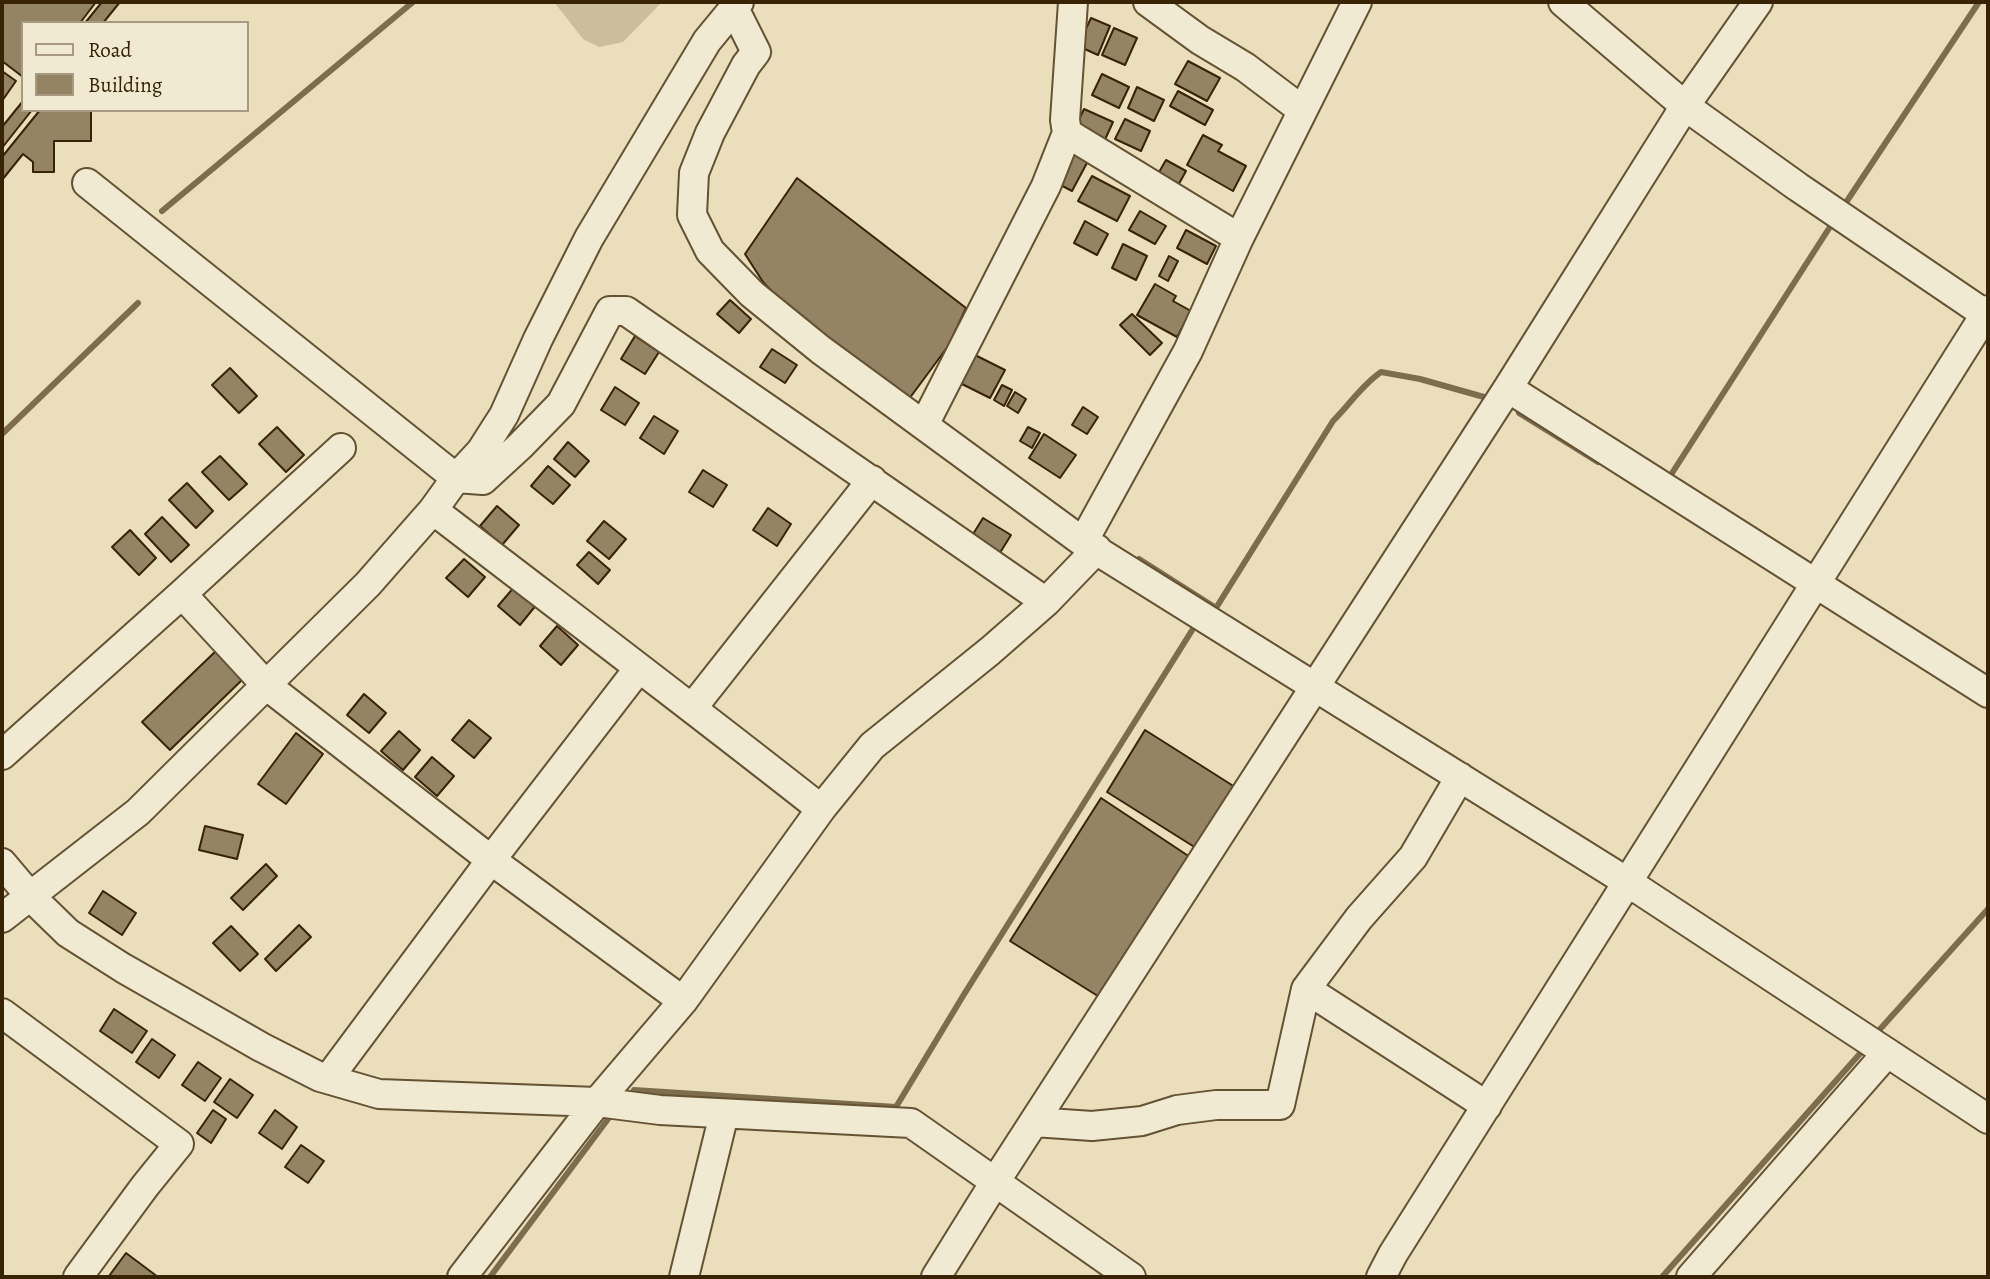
<!DOCTYPE html>
<html>
<head>
<meta charset="utf-8">
<style>
	body { margin:0 }
	#map { position:relative; width:1990px; height:1279px; overflow:hidden; background:#eadebb; font-family:Alegreya,serif }
	canvas { display:block }
	.frame { position:absolute; inset:0; border:4px solid #382305; pointer-events:none }
	.legend { position:absolute; left:21px; top:21px; width:228px; height:91px; box-sizing:border-box; background:#f1ead3; border:2px solid #a79a81; margin:0; padding:9px 12px; list-style:none; font-size:21px; color:#382305 }
	.legend li { display:flex; align-items:center; gap:14px; height:35px }
	.legend b { width:35px; border:2px solid #a79a81 }
</style>
</head>
<body>
<div id="map">
<canvas width="1990" height="1279"></canvas>
<div class="frame"></div>
<ul class="legend">
<li><b style="height:9px;background:#f1ead3"></b>Road</li>
<li><b style="height:19px;background:#958464"></b>Building</li>
</ul>
</div>
<script>
const ctx = document.querySelector('canvas').getContext('2d');
ctx.lineJoin = 'round';
function fillPath(path, color) {
  ctx.fillStyle = color;
  ctx.fill(path, 'evenodd');
}
function stroke(path, color, width, dash) {
  ctx.strokeStyle = color;
  ctx.lineWidth = width;
  ctx.lineCap = dash ? 'butt' : 'round';
  ctx.setLineDash(dash || []);
  ctx.stroke(path);
}
fillPath(new Path2D(`
	M 554,2 L 662,2 L 623,42 L 599,47 L 583,39 Z`), '#ccbe9c');
stroke(new Path2D(`
	M 1843,207 L 1979,2
	M 162,211 L 413,2
	M 1519,413 L 1598,462
	M 2,434 L 138,303
	M 1667,481 L 1835,219
	M 1139,559 L 1216,608 L 1333,421 C 1350,404 1362,385 1381,372 L 1420,379 L 1484,397
	M 1873,1037 L 1988,909
	M 631,1095 L 634,1090 L 896,1107 L 963,996 L 1196,624
	M 490,1277 L 611,1115
	M 1662,1277 L 1865,1048`), '#7e6d4d', 6);
const building = new Path2D(`
	M 2,2 L 96,2 L 80,23 L 23,23 L 23,77 L 2,61 Z
	M 102,2 L 120,2 L 103,23 L 85,23 Z
	M 1091,18 L 1110,26 L 1098,55 L 1078,46 Z
	M 1114,28 L 1137,38 L 1125,65 L 1102,55 Z
	M 1188,61 L 1220,78 L 1207,101 L 1175,84 Z
	M 2,71 L 16,81 L 2,101 Z
	M 1102,74 L 1129,87 L 1119,108 L 1092,95 Z
	M 1137,87 L 1164,100 L 1154,121 L 1128,108 Z
	M 1178,91 L 1213,110 L 1205,125 L 1170,106 Z
	M 23,101 L 23,110 L 32,110 L 2,148 L 2,127 Z
	M 1084,109 L 1113,122 L 1103,144 L 1074,130 Z
	M 40,110 L 91,110 L 91,141 L 54,141 L 54,172 L 33,172 L 33,162 L 23,154 L 2,180 L 2,157 Z
	M 1125,119 L 1150,131 L 1141,151 L 1115,139 Z
	M 1203,135 L 1222,145 L 1218,151 L 1246,166 L 1233,191 L 1187,165 Z
	M 1068,151 L 1088,161 L 1072,191 L 1053,181 Z
	M 1166,160 L 1186,171 L 1175,191 L 1155,179 Z
	M 1092,176 L 1130,196 L 1117,221 L 1078,201 Z
	M 797,178 L 966,308 L 949,345 L 909,399 L 787,308 L 763,282 L 745,254 Z
	M 1140,211 L 1166,226 L 1155,244 L 1129,230 Z
	M 1085,221 L 1108,234 L 1097,255 L 1074,243 Z
	M 1186,230 L 1216,246 L 1207,264 L 1177,248 Z
	M 1123,244 L 1147,256 L 1136,280 L 1112,268 Z
	M 1169,256 L 1178,261 L 1168,281 L 1159,276 Z
	M 1155,284 L 1176,296 L 1173,301 L 1191,311 L 1177,337 L 1137,315 Z
	M 730,300 L 751,319 L 739,333 L 717,314 Z
	M 1132,314 L 1162,343 L 1150,355 L 1120,325 Z
	M 635,336 L 659,352 L 645,374 L 621,359 Z
	M 772,349 L 797,365 L 785,383 L 760,367 Z
	M 969,352 L 1005,370 L 990,398 L 958,382 Z
	M 230,368 L 257,396 L 239,413 L 212,385 Z
	M 1002,385 L 1012,390 L 1004,406 L 994,400 Z
	M 615,387 L 639,403 L 625,425 L 601,410 Z
	M 1015,392 L 1026,399 L 1018,413 L 1007,406 Z
	M 1083,407 L 1098,417 L 1087,434 L 1072,425 Z
	M 654,416 L 678,431 L 664,454 L 640,438 Z
	M 277,427 L 304,455 L 286,472 L 259,444 Z
	M 1028,427 L 1040,433 L 1032,448 L 1020,441 Z
	M 1044,434 L 1076,455 L 1060,478 L 1029,458 Z
	M 568,442 L 589,461 L 575,477 L 554,459 Z
	M 220,456 L 247,484 L 229,500 L 202,472 Z
	M 548,466 L 570,485 L 553,504 L 531,486 Z
	M 703,470 L 727,485 L 713,507 L 689,492 Z
	M 187,483 L 213,511 L 196,528 L 169,500 Z
	M 497,506 L 519,525 L 502,545 L 480,526 Z
	M 768,508 L 791,524 L 777,546 L 753,530 Z
	M 162,517 L 189,545 L 171,562 L 145,534 Z
	M 983,518 L 1011,535 L 998,556 L 970,539 Z
	M 604,521 L 626,539 L 609,559 L 587,541 Z
	M 130,530 L 156,558 L 139,575 L 112,547 Z
	M 589,552 L 610,570 L 598,584 L 577,565 Z
	M 464,559 L 485,577 L 468,597 L 446,578 Z
	M 515,586 L 537,604 L 520,625 L 498,606 Z
	M 557,626 L 578,645 L 561,665 L 540,646 Z
	M 218,649 L 245,677 L 170,750 L 142,722 Z
	M 364,694 L 386,713 L 369,733 L 347,715 Z
	M 469,720 L 491,738 L 474,758 L 452,740 Z
	M 1145,730 L 1235,787 L 1196,848 L 1107,792 Z
	M 399,731 L 420,750 L 403,770 L 381,751 Z
	M 296,733 L 323,754 L 286,804 L 258,784 Z
	M 432,757 L 454,776 L 437,796 L 415,777 Z
	M 1101,798 L 1190,857 L 1101,998 L 1010,941 Z
	M 205,826 L 243,835 L 237,859 L 199,850 Z
	M 266,864 L 277,876 L 243,910 L 231,898 Z
	M 103,891 L 136,913 L 122,935 L 89,913 Z
	M 299,925 L 311,937 L 276,971 L 265,959 Z
	M 231,926 L 258,954 L 240,971 L 213,943 Z
	M 114,1009 L 147,1031 L 132,1053 L 100,1031 Z
	M 152,1039 L 175,1055 L 159,1078 L 136,1062 Z
	M 198,1062 L 221,1078 L 205,1101 L 182,1085 Z
	M 230,1079 L 253,1095 L 237,1118 L 214,1102 Z
	M 213,1110 L 226,1119 L 211,1143 L 197,1133 Z
	M 275,1110 L 297,1127 L 282,1149 L 259,1133 Z
	M 301,1145 L 324,1161 L 308,1183 L 285,1167 Z
	M 126,1253 L 158,1277 L 109,1276 Z`);
fillPath(building, '#958464');
stroke(building, '#382305', 2);
const minor = new Path2D(`
	M 1148,2 L 1200,40 L 1245,67 L 1302,110
	M 1563,2 L 1685,106 L 1798,187 L 1988,316
	M 734,8 L 756,52 L 746,65 L 710,133 L 694,173 L 692,215 L 710,251 L 752,294 L 821,350 L 1083,542 L 1629,883 L 1988,1119
	M 1067,133 L 1239,238
	M 87,183 L 456,478 L 483,480 L 520,446 L 561,404 L 610,311 L 626,311 L 1046,602
	M 1508,388 L 1988,693
	M 924,425 L 1046,186 L 1067,133 L 1065,120 L 1073,2
	M 433,510 C 563,610 693,708 821,809
	M 1083,542 L 1188,351 L 1239,238 L 1357,2
	M 182,594 L 266,685 L 491,860 L 683,1001
	M 693,707 L 872,480
	M 2,755 L 182,594 L 341,448
	M 2,863 L 30,896 L 68,933 L 123,968 L 261,1047 L 320,1077 L 379,1094 L 597,1102 L 660,1110 L 911,1123 L 1131,1277
	M 2,918 L 138,812 L 368,584 L 433,510 L 456,478 L 481,451 L 504,415 L 538,339 L 589,238 L 707,41 L 739,2
	M 1306,989 L 1487,1106
	M 2,1013 L 179,1144 L 145,1186 L 78,1277
	M 328,1079 L 491,860 L 639,668
	M 1034,1122 L 1092,1126 L 1142,1121 L 1177,1110 L 1216,1105 L 1280,1105 L 1306,989 L 1359,918 L 1413,857 L 1460,777
	M 462,1277 L 597,1102 L 683,1001 L 821,809 L 872,746 L 990,651 L 1046,602 L 1097,549
	M 684,1277 L 724,1114
	M 936,1277 L 995,1182 L 1508,388 L 1685,106 L 1758,2
	M 1381,1277 L 1393,1254 L 1988,310
	M 1691,1277 L 1887,1053`);
stroke(minor, '#645232', 32);
stroke(minor, '#f1ead3', 28);
</script>
</body>
</html>
